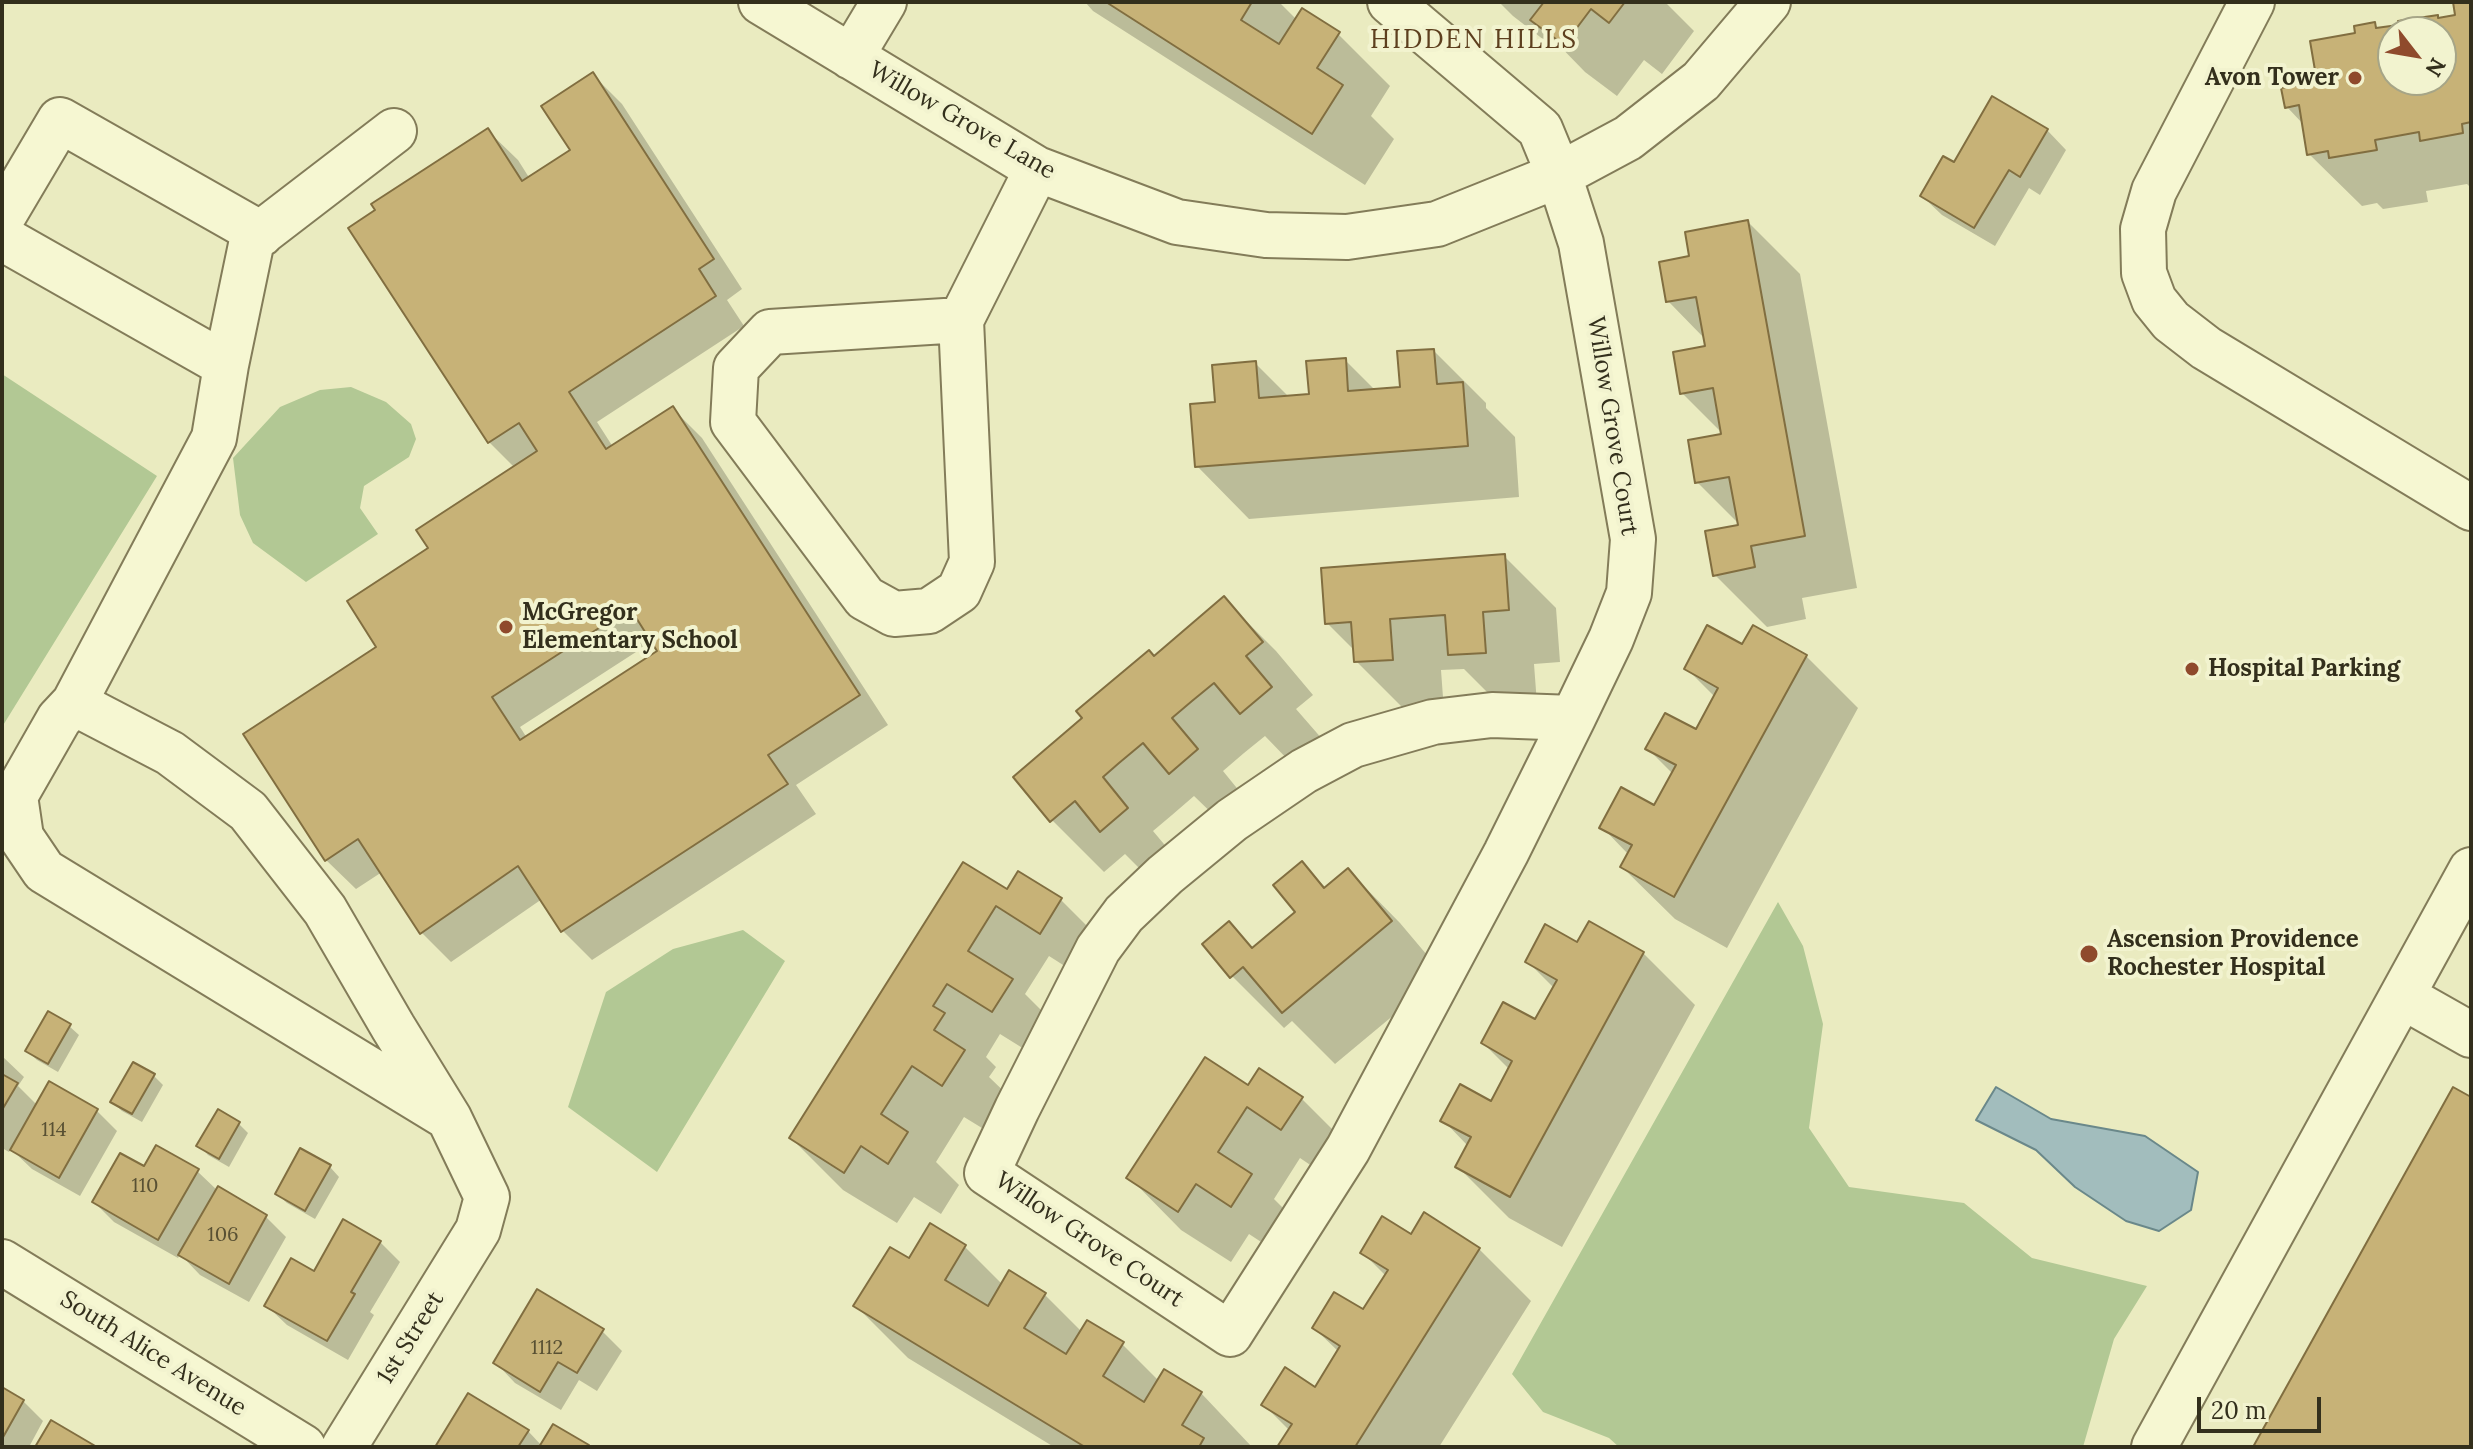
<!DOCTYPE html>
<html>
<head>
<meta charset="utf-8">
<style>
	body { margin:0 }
	#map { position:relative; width:2473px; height:1449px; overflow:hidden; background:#eaebc0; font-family:Lora,serif }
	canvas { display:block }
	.frame { position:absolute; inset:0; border:4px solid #332f1c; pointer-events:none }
	.north { position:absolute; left:2377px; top:16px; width:80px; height:80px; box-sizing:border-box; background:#f2f3cf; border:2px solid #a6a587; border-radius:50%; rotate:121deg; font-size:22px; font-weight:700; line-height:32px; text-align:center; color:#332f1c }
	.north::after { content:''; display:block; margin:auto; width:28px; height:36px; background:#8f4a2c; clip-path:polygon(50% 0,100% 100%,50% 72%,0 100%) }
	.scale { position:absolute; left:2197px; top:1397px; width:124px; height:36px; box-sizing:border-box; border:4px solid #332f1c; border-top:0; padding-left:10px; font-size:24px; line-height:28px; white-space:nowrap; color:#332f1c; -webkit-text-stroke:6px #f2f3cf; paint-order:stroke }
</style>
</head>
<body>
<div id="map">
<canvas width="2473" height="1449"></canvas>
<div class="frame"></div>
<div class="north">N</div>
<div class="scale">20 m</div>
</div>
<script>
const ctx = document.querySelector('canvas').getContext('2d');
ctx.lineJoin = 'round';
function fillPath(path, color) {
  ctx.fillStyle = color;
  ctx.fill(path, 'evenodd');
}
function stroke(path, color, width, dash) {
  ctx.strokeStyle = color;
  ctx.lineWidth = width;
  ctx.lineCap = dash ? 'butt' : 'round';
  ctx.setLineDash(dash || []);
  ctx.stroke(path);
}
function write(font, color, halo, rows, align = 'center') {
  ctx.font = font + ' Lora,serif';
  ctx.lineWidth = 8;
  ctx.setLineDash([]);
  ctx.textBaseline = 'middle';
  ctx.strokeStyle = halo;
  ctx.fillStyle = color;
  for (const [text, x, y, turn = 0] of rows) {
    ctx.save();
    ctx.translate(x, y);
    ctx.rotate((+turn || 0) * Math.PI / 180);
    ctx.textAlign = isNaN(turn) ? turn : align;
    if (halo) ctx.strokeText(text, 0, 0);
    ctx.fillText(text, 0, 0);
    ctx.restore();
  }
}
fillPath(new Path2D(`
	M 2,374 L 157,476 L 2,727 Z
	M 351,387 L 386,402 L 411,424 L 416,439 L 409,457 L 364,486 L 360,508 L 378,534 L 306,582 L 253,543 L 240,515 L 233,458 L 280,407 L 320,390 Z
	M 1778,902 L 1803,946 L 1823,1024 L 1809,1128 L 1849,1187 L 1964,1203 L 2032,1258 L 2147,1286 L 2114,1339 L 2083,1447 L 1619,1447 L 1609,1438 L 1543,1412 L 1512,1374 Z
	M 743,930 L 785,961 L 657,1172 L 568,1107 L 606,992 L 673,949 Z`), '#b2c894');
const water = new Path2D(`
	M 1996,1087 L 2051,1119 L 2145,1136 L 2198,1172 L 2191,1210 L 2159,1231 L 2126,1221 L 2075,1187 L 2036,1150 L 1976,1120 Z`);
fillPath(water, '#a2bdbd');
stroke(water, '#6a888a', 2);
fillPath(new Path2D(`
	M 1085,2 L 1279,2 L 1297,20 L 1338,34 L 1390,86 L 1371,116 L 1394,139 L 1365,185 L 1093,11 Z
	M 1499,2 L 1665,2 L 1694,31 L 1662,74 L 1644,60 L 1617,96 L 1585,72 L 1549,35 L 1544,40 L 1513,16 Z
	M 2455,2 L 2471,2 L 2471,188 L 2467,184 L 2426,191 L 2428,202 L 2383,209 L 2377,203 L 2362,206 L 2309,154 L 2304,125 L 2287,107 L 2319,84 L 2358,35 L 2374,24 L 2379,30 L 2437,17 L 2440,20 L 2457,17 ZM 2393,32 L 2441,32 L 2441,80 L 2393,80 Z
	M 593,75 L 622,104 L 742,289 L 727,300 L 744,326 L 597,422 L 613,447 L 673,409 L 702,438 L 888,725 L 796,785 L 816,814 L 592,960 L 563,931 L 542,899 L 451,962 L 421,932 L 382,872 L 356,889 L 326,860 L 379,647 L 431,549 L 515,468 L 489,442 L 488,131 L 518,160 L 530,179 L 573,151 ZM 653,641 L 660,651 L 527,738 L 520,727 Z
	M 2047,130 L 2066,150 L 2040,195 L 2029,188 L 1995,246 L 1942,215 L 1922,196 L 1954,165 Z
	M 1748,222 L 1800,274 L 1857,588 L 1802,598 L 1806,619 L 1767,627 L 1715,575 L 1741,526 L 1697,482 L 1724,435 L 1682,393 L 1708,348 L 1706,340 L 1668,301 L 1692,258 Z
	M 1434,351 L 1486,403 L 1486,408 L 1515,437 L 1519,497 L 1249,519 L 1197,466 L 1217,404 L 1255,363 L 1290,398 L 1311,396 L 1345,360 L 1376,391 L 1402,389 Z
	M 1504,556 L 1556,608 L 1560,662 L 1534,664 L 1537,704 L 1502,707 L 1464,669 L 1441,670 L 1444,711 L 1409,714 L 1356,661 L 1356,652 L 1327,623 Z
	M 1224,599 L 1276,651 L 1313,695 L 1296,709 L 1323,740 L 1293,765 L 1265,736 L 1244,753 L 1223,771 L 1249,803 L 1223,824 L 1194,796 L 1172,815 L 1153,831 L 1179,862 L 1154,883 L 1125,854 L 1104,872 L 1052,820 L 1154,658 Z
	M 1743,647 L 1806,656 L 1858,708 L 1727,948 L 1675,919 L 1622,867 L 1629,855 L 1602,827 L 1655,808 L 1673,774 L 1647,748 L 1696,732 L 1715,697 L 1686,668 Z
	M 1302,864 L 1327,889 L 1348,870 L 1400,923 L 1443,974 L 1335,1064 L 1292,1021 L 1284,1028 L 1232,976 L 1229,924 L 1254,949 L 1298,912 Z
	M 1019,873 L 1061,900 L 1113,952 L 1093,984 L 1049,956 L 1025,994 L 1064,1033 L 1045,1062 L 1000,1034 L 986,1057 L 996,1067 L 989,1077 L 1016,1103 L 995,1136 L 964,1117 L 936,1162 L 959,1185 L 941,1214 L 914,1197 L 897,1223 L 843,1190 L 791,1138 L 1007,892 Z
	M 1578,945 L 1643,953 L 1695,1005 L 1562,1247 L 1509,1218 L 1457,1166 L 1468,1146 L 1443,1120 L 1492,1103 L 1510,1070 L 1483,1043 L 1536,1022 L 1555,989 L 1527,961 Z
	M 69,1026 L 79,1035 L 58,1072 L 37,1060 L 27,1051 Z
	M 2,1056 L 24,1077 L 18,1086 L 38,1106 L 50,1084 L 97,1111 L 117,1131 L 80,1196 L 32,1169 L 11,1149 L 9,1152 L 2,1148 Z
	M 1259,1071 L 1302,1099 L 1354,1151 L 1334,1181 L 1300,1158 L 1274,1199 L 1303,1228 L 1284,1257 L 1249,1234 L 1231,1262 L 1181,1230 L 1129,1177 L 1249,1087 Z
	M 154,1076 L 163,1085 L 142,1122 L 122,1111 L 112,1102 Z
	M 238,1123 L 248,1133 L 229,1167 L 208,1155 L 199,1145 Z
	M 330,1167 L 339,1177 L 315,1219 L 287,1203 L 277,1194 Z
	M 145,1169 L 197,1171 L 218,1191 L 219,1189 L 266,1217 L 286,1237 L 249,1302 L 200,1275 L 180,1254 L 178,1258 L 114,1222 L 94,1202 Z
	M 931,1226 L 965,1247 L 1003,1285 L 1044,1294 L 1082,1332 L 1122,1344 L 1159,1381 L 1201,1393 L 1252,1447 L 1054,1447 L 908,1358 L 856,1306 L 910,1261 Z
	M 1412,1237 L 1479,1249 L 1531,1301 L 1439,1447 L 1280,1447 L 1290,1431 L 1264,1405 L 1316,1390 L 1339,1352 L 1314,1328 L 1364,1312 L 1387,1277 L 1362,1252 Z
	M 380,1242 L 400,1262 L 370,1312 L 374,1315 L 348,1360 L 287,1325 L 267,1306 L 314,1274 Z
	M 602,1331 L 622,1351 L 597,1391 L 579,1380 L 561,1410 L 515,1383 L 496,1363 Z
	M 2,1389 L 23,1401 L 43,1421 L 29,1447 L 2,1447 Z
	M 528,1431 L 542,1446 L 587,1447 L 437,1447 Z`), '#0003');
const building = new Path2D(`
	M 1106,2 L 1252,2 L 1241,20 L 1279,44 L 1302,8 L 1340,32 L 1317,68 L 1343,85 L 1312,134 Z
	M 1544,2 L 1625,2 L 1609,23 L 1591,9 L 1564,45 L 1530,20 Z
	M 2453,2 L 2471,2 L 2471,122 L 2462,124 L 2463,133 L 2420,141 L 2419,132 L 2375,140 L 2377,150 L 2329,158 L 2328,151 L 2307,155 L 2299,105 L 2285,108 L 2281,88 L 2317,82 L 2310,41 L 2355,33 L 2354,26 L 2375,22 L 2376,28 L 2398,25 L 2398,21 L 2438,15 L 2438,18 L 2455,15 ZM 2393,32 L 2441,32 L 2441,80 L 2393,80 Z
	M 593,72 L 714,259 L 699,269 L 716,296 L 569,392 L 606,449 L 673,406 L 860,695 L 768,755 L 788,784 L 561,932 L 518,866 L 420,934 L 358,839 L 325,861 L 243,734 L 376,647 L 347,601 L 428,548 L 416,530 L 537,451 L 519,423 L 488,443 L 348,228 L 375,210 L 371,204 L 488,128 L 522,181 L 570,150 L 541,106 ZM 630,608 L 657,651 L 520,740 L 492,697 Z
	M 1992,96 L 2048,129 L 2020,177 L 2009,170 L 1974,228 L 1920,196 L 1943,156 L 1954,162 Z
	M 1748,220 L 1805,536 L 1751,546 L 1755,567 L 1713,576 L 1705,531 L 1738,525 L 1729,477 L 1695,483 L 1688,440 L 1721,434 L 1713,388 L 1680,394 L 1673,352 L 1705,346 L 1696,297 L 1666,302 L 1659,262 L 1689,256 L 1685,232 Z
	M 1434,349 L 1437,384 L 1463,382 L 1468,446 L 1195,467 L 1190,404 L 1215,402 L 1212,365 L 1256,361 L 1259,398 L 1309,394 L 1306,361 L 1346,358 L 1348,391 L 1400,387 L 1397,351 Z
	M 1505,554 L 1509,610 L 1483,612 L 1486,653 L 1448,655 L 1445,615 L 1390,619 L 1393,660 L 1354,662 L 1351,622 L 1325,624 L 1321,568 Z
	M 1224,596 L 1263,642 L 1246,656 L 1272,687 L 1240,714 L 1214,683 L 1192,701 L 1172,718 L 1198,749 L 1169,774 L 1143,743 L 1119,763 L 1103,777 L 1128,808 L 1100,832 L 1075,801 L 1050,822 L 1013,777 L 1082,718 L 1076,711 L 1149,650 L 1154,656 Z
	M 1707,625 L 1742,644 L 1753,625 L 1807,655 L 1674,897 L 1620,867 L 1632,845 L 1599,828 L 1621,787 L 1654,805 L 1676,765 L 1645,749 L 1665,713 L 1696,729 L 1718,688 L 1684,669 Z
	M 1302,861 L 1324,888 L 1348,868 L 1392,921 L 1282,1013 L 1243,967 L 1230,978 L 1202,944 L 1229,921 L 1252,948 L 1295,912 L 1273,885 Z
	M 963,862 L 1007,889 L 1018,871 L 1062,898 L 1040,934 L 996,906 L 968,951 L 1013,979 L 992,1012 L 947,984 L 933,1006 L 945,1013 L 934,1030 L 965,1050 L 942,1086 L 912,1066 L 881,1114 L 908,1132 L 888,1164 L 861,1146 L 844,1173 L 789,1138 Z
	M 1589,921 L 1644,952 L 1510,1197 L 1455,1167 L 1471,1137 L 1440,1121 L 1460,1084 L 1491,1101 L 1512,1061 L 1481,1043 L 1503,1002 L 1535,1019 L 1557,980 L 1525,962 L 1545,924 L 1577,942 Z
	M 48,1011 L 71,1024 L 48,1064 L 25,1051 Z
	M 1205,1057 L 1248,1085 L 1259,1068 L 1303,1097 L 1281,1130 L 1247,1107 L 1218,1152 L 1252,1174 L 1231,1207 L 1196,1184 L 1178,1212 L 1126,1178 Z
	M 133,1062 L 155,1074 L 132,1114 L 110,1102 Z
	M 2,1074 L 18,1083 L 2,1110 Z
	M 49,1081 L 98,1109 L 59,1178 L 10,1150 Z
	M 2453,1087 L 2471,1097 L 2471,1447 L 2253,1447 Z
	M 218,1109 L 240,1122 L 219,1159 L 196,1146 Z
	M 156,1145 L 199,1169 L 158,1240 L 92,1202 L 120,1153 L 144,1166 Z
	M 300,1148 L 331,1165 L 305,1211 L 275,1194 Z
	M 218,1186 L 267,1215 L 229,1284 L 178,1255 Z
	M 1424,1212 L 1480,1248 L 1355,1447 L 1277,1447 L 1292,1424 L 1261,1405 L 1285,1367 L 1315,1387 L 1340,1346 L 1312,1328 L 1334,1292 L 1363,1309 L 1388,1270 L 1360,1253 L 1382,1216 L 1411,1234 Z
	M 343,1219 L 381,1241 L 351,1292 L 355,1294 L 327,1341 L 264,1306 L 291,1258 L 314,1271 Z
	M 930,1223 L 966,1245 L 945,1280 L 988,1306 L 1009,1270 L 1046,1293 L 1024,1328 L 1066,1354 L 1087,1320 L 1124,1342 L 1103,1376 L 1144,1402 L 1164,1369 L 1202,1392 L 1182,1425 L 1204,1438 L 1199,1447 L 1085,1447 L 853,1306 L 890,1247 L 909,1258 Z
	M 537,1289 L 604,1329 L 577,1373 L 558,1362 L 540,1392 L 493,1363 Z
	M 2,1387 L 24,1400 L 2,1439 Z
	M 468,1393 L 529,1430 L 518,1447 L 435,1447 Z
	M 51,1420 L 97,1447 L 35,1447 Z
	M 553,1424 L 589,1445 L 588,1447 L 539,1447 Z`);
fillPath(building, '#c7b277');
stroke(building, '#816e40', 2);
const minor = new Path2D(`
	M 761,2 L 1037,169 L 1177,222 L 1266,235 L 1347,237 L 1437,224 L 1559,175 L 1628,138 L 1701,81 L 1768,2
	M 1390,2 L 1540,129 L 1559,175 L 1581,243 L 1633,539 L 1629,593 L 1611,639 L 1573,718 L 1492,715 L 1433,722 L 1353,745 L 1304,771 L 1232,820 L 1165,875 L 1124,914 L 1098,949 L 1017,1109 L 987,1173 L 1230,1334 L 1348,1149 L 1506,853 L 1573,718
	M 2252,2 L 2154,191 L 2143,229 L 2144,273 L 2154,300 L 2171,321 L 2206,348 L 2471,508
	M 851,57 L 884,2
	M 394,131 L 252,240 L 226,365 L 214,438 L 74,703 L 59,719 L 15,796 L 21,837 L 44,871 L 449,1118
	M 2,218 L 60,120 L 261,234
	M 2,238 L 226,365
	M 961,320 L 770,332 L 736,368 L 733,422 L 865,598 L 894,614 L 929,611 L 959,591 L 972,562 L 961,320 L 1037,169
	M 74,703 L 170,753 L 248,811 L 325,910 L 393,1027 L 449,1118 L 487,1197 L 478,1230 L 344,1447
	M 2402,996 L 2471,1035
	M 2,1262 L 303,1447
	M 2154,1447 L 2471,870`);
stroke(minor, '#837c59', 48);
stroke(minor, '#f6f7d2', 44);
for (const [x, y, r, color] of [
	[2355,78,8,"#8f4a2c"],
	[506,627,8,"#8f4a2c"],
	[2192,669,8,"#8f4a2c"],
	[2089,954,10,"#8f4a2c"]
]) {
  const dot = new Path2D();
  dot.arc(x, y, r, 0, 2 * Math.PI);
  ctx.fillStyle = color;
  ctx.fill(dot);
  stroke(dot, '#f2f3cf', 3);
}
write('20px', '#585033', null, [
	["114",54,1130],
	["110",145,1186],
	["106",223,1235],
	["1112",547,1348]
]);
write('bold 24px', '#332f1c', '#f2f3cf', [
	["Avon Tower",2339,78,"right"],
	["McGregor",522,613],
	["Elementary School",522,641],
	["Hospital Parking",2208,669],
	["Ascension Providence",2107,940],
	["Rochester Hospital",2107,968]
], 'left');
write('24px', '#332f1c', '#f2f3cf', [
	["Willow Grove Lane",962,121,30],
	["Willow Grove Court",1612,426,81],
	["Willow Grove Court",1089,1240,34],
	["1st Street",411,1338,-58],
	["South Alice Avenue",153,1354,32]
]);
ctx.letterSpacing = '2px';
write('26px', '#5d3f1e', '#f2f3cf', [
	["HIDDEN HILLS",1474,41]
]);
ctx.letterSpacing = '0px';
</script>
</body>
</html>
